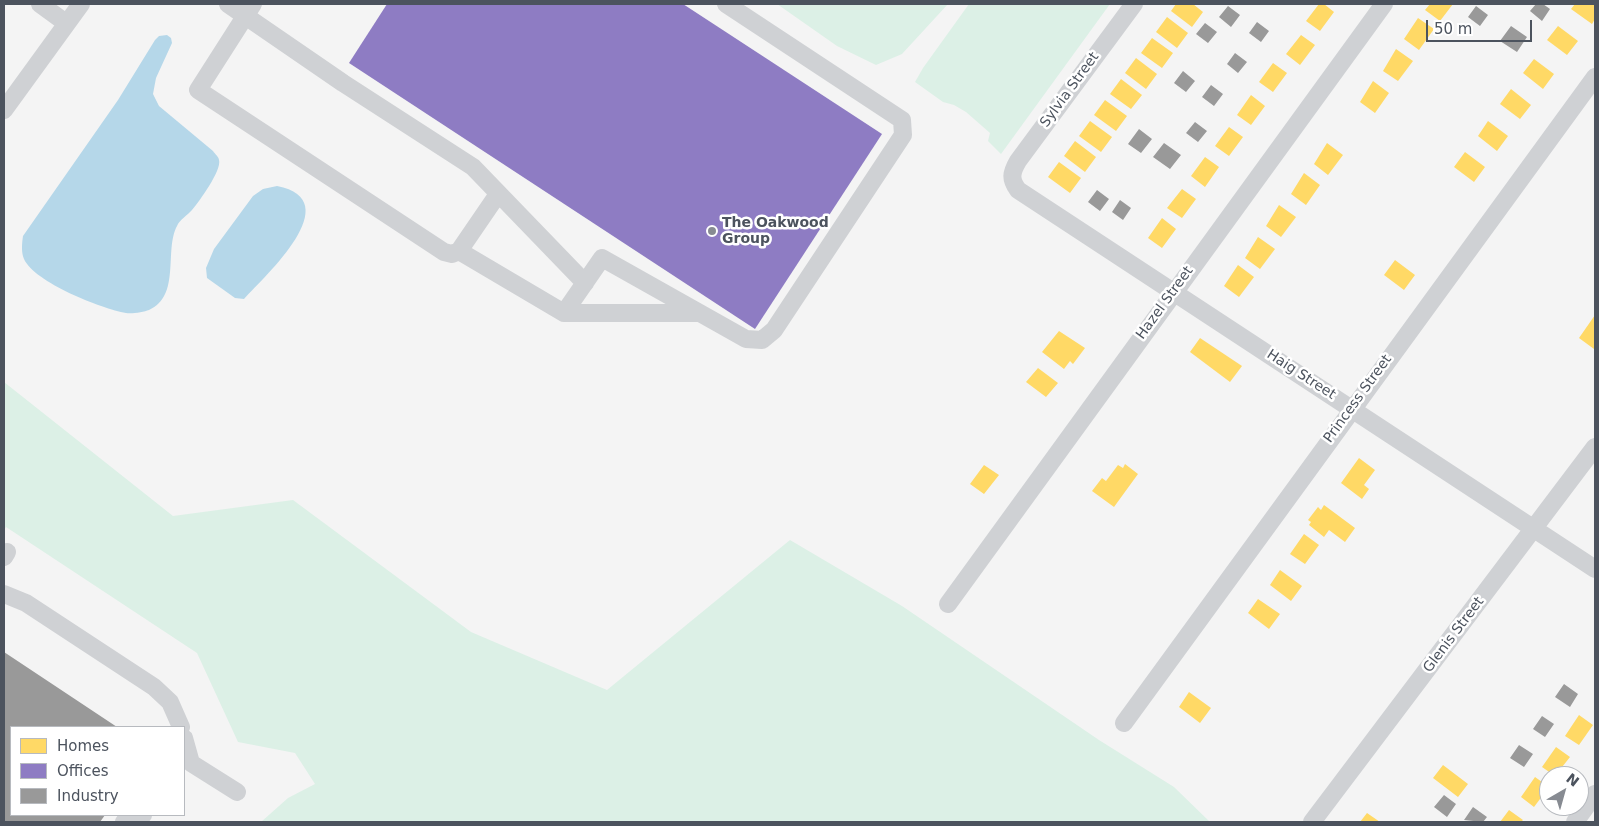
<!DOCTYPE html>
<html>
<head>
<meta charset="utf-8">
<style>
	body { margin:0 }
	#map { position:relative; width:1599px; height:826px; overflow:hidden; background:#f4f4f4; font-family:"DejaVu Sans",sans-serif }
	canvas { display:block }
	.frame { position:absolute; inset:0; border:5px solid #4c535e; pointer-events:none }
	.legend { position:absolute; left:10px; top:726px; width:175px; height:90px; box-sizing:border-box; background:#fff; border:1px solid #b7babf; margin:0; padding:6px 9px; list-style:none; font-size:15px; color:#4c535e }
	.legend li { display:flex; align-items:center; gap:10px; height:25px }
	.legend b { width:25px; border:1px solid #b7babf }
	.north { position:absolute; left:1539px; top:766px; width:50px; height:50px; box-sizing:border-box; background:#fff; border:1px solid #b7babf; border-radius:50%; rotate:38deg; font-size:14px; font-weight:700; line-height:20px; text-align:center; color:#4c535e }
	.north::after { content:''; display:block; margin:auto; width:18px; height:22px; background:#878b92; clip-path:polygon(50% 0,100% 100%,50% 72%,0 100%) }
	.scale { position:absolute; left:1426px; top:20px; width:106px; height:22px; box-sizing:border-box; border:2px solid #4c535e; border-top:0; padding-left:6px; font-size:15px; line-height:18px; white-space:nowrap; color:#4c535e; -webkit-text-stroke:4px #fff; paint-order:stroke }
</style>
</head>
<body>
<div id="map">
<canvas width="1599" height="826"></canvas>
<div class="frame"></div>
<ul class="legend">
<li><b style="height:14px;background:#ffd966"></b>Homes</li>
<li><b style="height:14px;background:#8e7cc3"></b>Offices</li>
<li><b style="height:14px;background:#999"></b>Industry</li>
</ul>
<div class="north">N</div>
<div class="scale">50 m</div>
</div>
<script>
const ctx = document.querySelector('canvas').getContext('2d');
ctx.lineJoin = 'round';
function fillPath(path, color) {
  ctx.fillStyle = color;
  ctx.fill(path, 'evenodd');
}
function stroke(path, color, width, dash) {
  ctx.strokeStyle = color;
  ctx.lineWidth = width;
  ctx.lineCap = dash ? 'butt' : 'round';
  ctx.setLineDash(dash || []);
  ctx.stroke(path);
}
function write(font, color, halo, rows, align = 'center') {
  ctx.font = font + ' "DejaVu Sans",sans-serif';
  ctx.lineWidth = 5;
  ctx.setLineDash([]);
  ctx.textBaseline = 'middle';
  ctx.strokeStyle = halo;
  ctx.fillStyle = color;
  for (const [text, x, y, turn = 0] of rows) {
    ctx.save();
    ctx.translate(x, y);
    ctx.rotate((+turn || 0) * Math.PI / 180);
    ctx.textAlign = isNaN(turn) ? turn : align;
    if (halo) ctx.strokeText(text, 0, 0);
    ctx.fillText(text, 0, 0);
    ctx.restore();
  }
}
fillPath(new Path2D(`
	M 777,4 L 948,4 L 902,54 L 876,65 L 837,46 Z
	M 969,4 L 1110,4 L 1001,154 L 988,141 L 990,133 L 966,112 L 954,105 L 943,102 L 915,82 L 923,68 Z
	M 4,382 L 173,516 L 293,500 L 471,632 L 607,690 L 790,540 L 902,606 L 1099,740 L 1174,787 L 1210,822 L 261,822 L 288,798 L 315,784 L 295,753 L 238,742 L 197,653 L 6,527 L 4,530 Z`), '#dcf0e6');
fillPath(new Path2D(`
	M 167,35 L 171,38 L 172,43 L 156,78 L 153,94 L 159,106 L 213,151 C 215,154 219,157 219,160 C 222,170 199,202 192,210 C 187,216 180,219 177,226 C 164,250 181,296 149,310 C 144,312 132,314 126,313 C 102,309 34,282 24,259 C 21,252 22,243 23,236 L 118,100 L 155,40 L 159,36 Z
	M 277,186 C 349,200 265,276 244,299 L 235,298 L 207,278 L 206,268 L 214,249 L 253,196 L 263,189 Z`), '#b5d7e9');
fillPath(new Path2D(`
	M 1176,4 L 1193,4 L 1203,12 L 1192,27 L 1171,11 Z
	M 1319,4 L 1324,4 L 1334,12 L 1320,31 L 1306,21 Z
	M 1430,4 L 1453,4 L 1440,21 L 1425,10 Z
	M 1575,4 L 1595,4 L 1595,19 L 1592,24 L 1571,9 Z
	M 1167,17 L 1188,33 L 1177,48 L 1156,32 Z
	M 1418,18 L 1434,29 L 1419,50 L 1404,39 Z
	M 1558,26 L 1578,41 L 1567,55 L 1547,40 Z
	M 1301,35 L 1315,45 L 1300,65 L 1286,54 Z
	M 1152,38 L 1173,53 L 1162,68 L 1141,53 Z
	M 1396,49 L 1413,61 L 1398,81 L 1383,71 Z
	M 1136,58 L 1157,74 L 1146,89 L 1125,73 Z
	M 1534,59 L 1554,74 L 1543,89 L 1523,73 Z
	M 1273,63 L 1287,73 L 1273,92 L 1259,82 Z
	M 1121,79 L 1142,95 L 1131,109 L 1110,94 Z
	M 1373,81 L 1389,93 L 1375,113 L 1360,102 Z
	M 1511,89 L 1531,105 L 1520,119 L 1500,104 Z
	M 1251,95 L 1265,106 L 1251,125 L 1237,115 Z
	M 1105,100 L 1127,116 L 1116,131 L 1094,115 Z
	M 1090,121 L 1112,137 L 1101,152 L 1079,136 Z
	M 1488,121 L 1508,136 L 1497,151 L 1478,136 Z
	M 1229,127 L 1243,137 L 1229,156 L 1215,146 Z
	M 1075,141 L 1096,157 L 1085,172 L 1064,156 Z
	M 1327,143 L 1343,155 L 1328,175 L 1314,164 Z
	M 1465,152 L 1485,167 L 1474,182 L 1454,167 Z
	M 1205,157 L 1219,167 L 1205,187 L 1191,176 Z
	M 1059,162 L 1081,178 L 1070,193 L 1048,177 Z
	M 1304,173 L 1320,185 L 1306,205 L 1291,194 Z
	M 1182,189 L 1196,199 L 1182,218 L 1167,208 Z
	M 1279,205 L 1296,217 L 1281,237 L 1266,226 Z
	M 1162,218 L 1176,229 L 1162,248 L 1148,238 Z
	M 1258,237 L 1275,249 L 1260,269 L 1245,258 Z
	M 1395,260 L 1415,275 L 1404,290 L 1384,275 Z
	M 1238,265 L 1254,277 L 1239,297 L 1224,286 Z
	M 1595,315 L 1595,348 L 1594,349 L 1579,338 Z
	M 1059,331 L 1085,348 L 1073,364 L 1070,361 L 1064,369 L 1042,352 Z
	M 1200,338 L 1242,366 L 1230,382 L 1190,352 Z
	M 1038,368 L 1058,383 L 1046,397 L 1026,382 Z
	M 1359,458 L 1375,470 L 1364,485 L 1369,489 L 1362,499 L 1341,483 Z
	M 1125,464 L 1138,474 L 1114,507 L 1092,491 L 1102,478 L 1106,481 L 1118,465 L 1123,468 Z
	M 984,465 L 999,475 L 984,494 L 970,484 Z
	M 1324,505 L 1355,528 L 1345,542 L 1329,530 L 1324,537 L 1309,525 L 1311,522 L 1308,520 L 1318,507 L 1321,510 Z
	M 1304,534 L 1319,545 L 1305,564 L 1290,554 Z
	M 1280,570 L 1302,586 L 1291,601 L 1270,585 Z
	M 1258,599 L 1280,614 L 1269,629 L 1248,613 Z
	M 1189,692 L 1211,708 L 1200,723 L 1179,707 Z
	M 1579,715 L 1593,725 L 1579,745 L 1565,736 Z
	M 1556,747 L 1570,757 L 1555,776 L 1542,767 Z
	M 1443,765 L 1468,784 L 1458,797 L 1433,778 Z
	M 1535,777 L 1549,787 L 1534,807 L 1521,797 Z
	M 1509,810 L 1523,820 L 1521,822 L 1500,822 Z
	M 1367,813 L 1380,822 L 1360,822 Z`), '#ffd966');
fillPath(new Path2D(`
	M 387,4 L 683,4 L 882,134 L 755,329 L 349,63 Z`), '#8e7cc3');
fillPath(new Path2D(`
	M 1536,4 L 1543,4 L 1550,9 L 1542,21 L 1530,11 Z
	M 1228,6 L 1240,15 L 1231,27 L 1219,17 Z
	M 1476,6 L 1488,15 L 1480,26 L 1468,17 Z
	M 1257,22 L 1269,31 L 1261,42 L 1249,33 Z
	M 1205,23 L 1217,32 L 1208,43 L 1196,34 Z
	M 1511,26 L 1527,37 L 1517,52 L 1500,41 Z
	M 1235,53 L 1247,62 L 1238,73 L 1227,64 Z
	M 1183,71 L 1195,81 L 1186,92 L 1174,83 Z
	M 1211,85 L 1223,94 L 1214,106 L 1202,97 Z
	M 1195,122 L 1207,131 L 1198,142 L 1186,133 Z
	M 1139,129 L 1152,139 L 1141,153 L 1128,144 Z
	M 1164,143 L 1181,155 L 1170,169 L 1153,157 Z
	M 1097,190 L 1109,199 L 1100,211 L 1088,202 Z
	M 1120,200 L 1131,208 L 1123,220 L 1112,212 Z
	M 4,652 L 117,727 L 11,727 L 11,815 L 105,815 L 100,822 L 4,822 Z
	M 1564,684 L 1578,694 L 1570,707 L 1555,697 Z
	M 1542,716 L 1554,724 L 1545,737 L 1533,729 Z
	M 1519,745 L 1533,754 L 1524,767 L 1510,758 Z
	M 1444,795 L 1456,804 L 1447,817 L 1434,807 Z
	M 1473,807 L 1487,817 L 1483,822 L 1464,820 Z`), '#999');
stroke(new Path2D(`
	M 40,4 L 66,23
	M 228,4 L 343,83 L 473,167 L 585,283
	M 253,4 L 198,90 L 444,252 L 452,254 L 459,251 L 498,194
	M 1134,4 L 1018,161 C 1011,173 1010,179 1018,190 L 1595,569
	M 4,110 L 81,4
	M 459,251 L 564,313 L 697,313
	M 564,313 L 602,258 L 746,339 L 762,340 L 774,330 L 903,135 L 902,120 L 726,4
	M 4,557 L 7,552
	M 4,594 L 26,603 L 154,687 L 170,702 L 181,727
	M 948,604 L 1384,4
	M 1124,723 L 1595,77
	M 184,738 L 191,763 L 237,792
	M 124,822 L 143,815
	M 1312,822 L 1595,447
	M 1575,822 L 1595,794`), '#cfd1d4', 18);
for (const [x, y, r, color] of [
	[712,231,5,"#878b92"]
]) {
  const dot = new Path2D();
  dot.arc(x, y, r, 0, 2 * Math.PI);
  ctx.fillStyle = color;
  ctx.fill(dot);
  stroke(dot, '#fff', 2);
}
write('14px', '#4c535e', '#fff', [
	["Sylvia Street",1070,90,-54],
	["Hazel Street",1165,303,-54],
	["Haig Street",1301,375,33],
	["Princess Street",1358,399,-54],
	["Glenis Street",1454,635,-53]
]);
write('bold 14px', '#4c535e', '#fff', [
	["The Oakwood",722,223],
	["Group",722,239]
], 'left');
</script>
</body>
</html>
